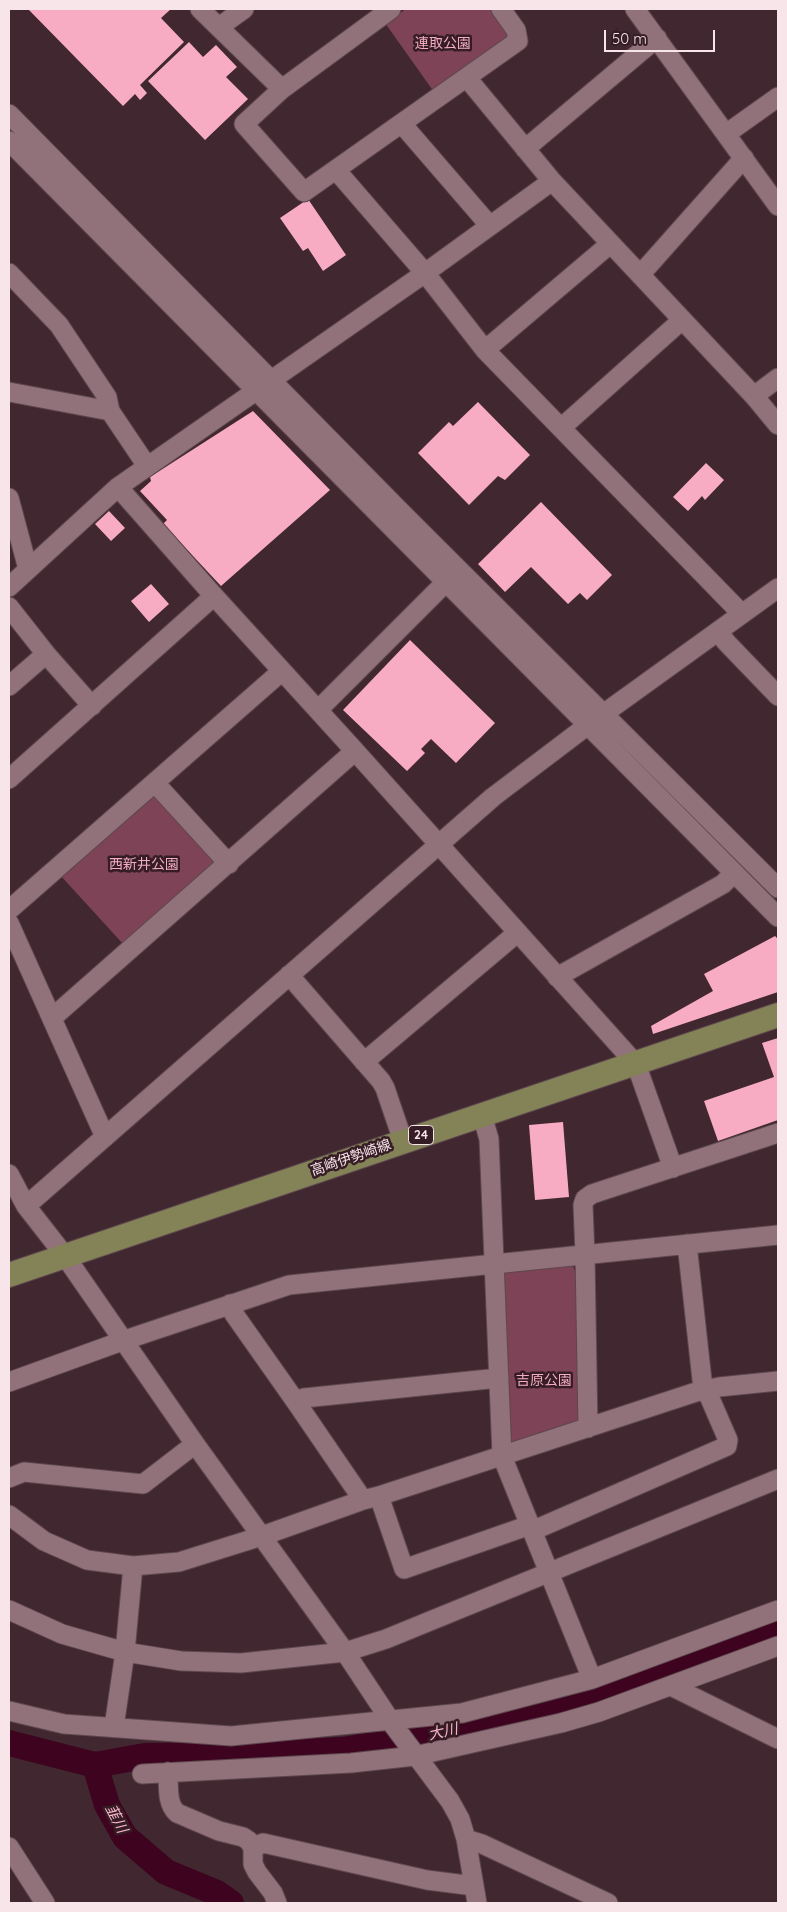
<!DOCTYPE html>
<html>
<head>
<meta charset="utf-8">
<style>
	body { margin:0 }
	#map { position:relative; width:787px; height:1912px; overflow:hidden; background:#41272f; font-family:Quicksand,sans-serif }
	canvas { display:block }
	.frame { position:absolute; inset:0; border:10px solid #f7e5ea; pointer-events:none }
	.scale { position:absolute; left:604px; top:30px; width:111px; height:22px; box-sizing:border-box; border:2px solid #f7e5ea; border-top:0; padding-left:6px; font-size:15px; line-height:18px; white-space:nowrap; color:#f7e5ea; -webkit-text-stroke:4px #361d25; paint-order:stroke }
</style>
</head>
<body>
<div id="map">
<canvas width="787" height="1912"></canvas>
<div class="frame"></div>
<div class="scale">50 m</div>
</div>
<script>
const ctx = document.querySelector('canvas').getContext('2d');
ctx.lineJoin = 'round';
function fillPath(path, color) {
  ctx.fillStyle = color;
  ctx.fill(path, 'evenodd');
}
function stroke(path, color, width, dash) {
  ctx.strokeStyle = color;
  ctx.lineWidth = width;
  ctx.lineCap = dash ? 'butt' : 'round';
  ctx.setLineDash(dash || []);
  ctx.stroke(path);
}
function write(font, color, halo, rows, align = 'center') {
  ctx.font = font + ' Quicksand,"Noto Sans JP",sans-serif';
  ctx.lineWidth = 5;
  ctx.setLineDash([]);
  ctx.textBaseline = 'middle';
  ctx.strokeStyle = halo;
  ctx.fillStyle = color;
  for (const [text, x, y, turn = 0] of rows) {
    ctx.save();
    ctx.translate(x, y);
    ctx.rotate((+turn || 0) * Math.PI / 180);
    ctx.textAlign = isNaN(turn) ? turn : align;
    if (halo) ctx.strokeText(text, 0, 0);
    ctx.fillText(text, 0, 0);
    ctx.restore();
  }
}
fillPath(new Path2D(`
	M 406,9 L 494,9 L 510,31 L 509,40 L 434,92 L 385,23 Z
	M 154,794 L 219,859 L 124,945 L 60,875 Z
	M 572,1264 L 575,1271 L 582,1416 L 580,1422 L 514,1444 L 510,1441 L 503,1274 L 507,1270 Z`), '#7e4357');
stroke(new Path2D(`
	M 9,1743 L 95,1765 L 145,1756 L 238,1755 L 343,1750 L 416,1738 L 466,1724 L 585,1700 L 778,1630
	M 95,1765 L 107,1805 L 125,1837 L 166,1872 L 217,1893 L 231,1903`), '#3e031e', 26);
fillPath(new Path2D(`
	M 28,9 L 171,9 L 161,18 L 184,42 L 140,85 L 147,93 L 140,100 L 135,94 L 123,106 Z
	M 189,42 L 203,57 L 216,45 L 237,67 L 226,77 L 248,99 L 205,140 L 148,81 Z
	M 308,199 L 346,255 L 323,271 L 308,248 L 303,251 L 280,218 Z
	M 478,402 L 530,455 L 505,480 L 498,476 L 469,505 L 418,453 L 449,422 L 453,426 Z
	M 253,411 L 330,490 L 221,586 L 163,524 L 167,520 L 140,491 L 151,481 L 150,477 Z
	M 706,463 L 724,480 L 705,500 L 702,496 L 688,511 L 673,497 Z
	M 541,502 L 612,575 L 587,600 L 580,593 L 568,604 L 531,567 L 505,592 L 478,564 Z
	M 109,511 L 125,528 L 111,541 L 95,524 Z
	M 151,584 L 169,604 L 149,622 L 131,601 Z
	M 410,640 L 495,723 L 456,763 L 431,739 L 421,749 L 425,753 L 407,771 L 343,710 Z
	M 775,936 L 778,939 L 778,992 L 653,1034 L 651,1026 L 713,991 L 704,974 Z
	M 778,1038 L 778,1120 L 718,1141 L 704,1101 L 774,1077 L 762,1043 Z
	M 563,1122 L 569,1197 L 535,1200 L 529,1125 Z`), '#f7acc4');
const minor = new Path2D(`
	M 200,9 L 282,89
	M 391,9 L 282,89 L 244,124 L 304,192 L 518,41 L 516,30 L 501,9
	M 635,9 L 778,206
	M 219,27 L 244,9
	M 467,78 L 552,181 L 754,396 L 778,425
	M 9,114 L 401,512 L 778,888
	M 402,124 L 490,226
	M 726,134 L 778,97
	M 9,141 L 778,917
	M 525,149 L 657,38
	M 336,170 L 425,273 L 485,350 L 742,614
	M 9,273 L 59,325 L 107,397 L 110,411
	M 640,275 L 744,158
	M 485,350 L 610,244
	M 9,392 L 110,411 L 147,466
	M 754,396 L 778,378
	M 561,428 L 682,320
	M 118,487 L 214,596 L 355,751 L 635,1063 L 640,1075 L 673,1168
	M 9,498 L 28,569
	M 9,587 L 118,487 L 425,273 L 552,181
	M 9,607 L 46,654 L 92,706
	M 718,632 L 727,643 L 778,696
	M 9,686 L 46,654
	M 318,710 L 446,582
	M 9,779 L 214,596
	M 155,783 L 229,864
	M 9,910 L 282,671
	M 9,923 L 105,1137
	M 289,975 L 381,1081 L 385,1088 L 403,1141
	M 557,977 L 723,884 L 734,873
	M 52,1018 L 355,751
	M 364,1062 L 517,933
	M 482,1115 L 489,1139 L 502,1456 L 592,1679
	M 9,1174 L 26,1206
	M 230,1304 L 234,1314 L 296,1402 L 363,1500
	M 9,1382 L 125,1340 L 289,1285 L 778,1235
	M 296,1402 L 304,1398 L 499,1378
	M 588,1428 L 585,1254 L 583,1205 L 585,1199 L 592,1194 L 778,1133
	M 9,1478 L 24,1472 L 143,1484 L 195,1444
	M 379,1496 L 404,1569 L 530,1525
	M 9,1515 L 44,1541 L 87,1560 L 133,1566 L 179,1562 L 262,1536 L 363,1500 L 379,1496 L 696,1392 L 719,1387 L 778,1381
	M 532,1531 L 727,1446 L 728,1440 L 702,1380 L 687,1244
	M 9,1610 L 62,1634 L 125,1652 L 181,1661 L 241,1663 L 345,1652 L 386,1639 L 778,1479
	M 671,1686 L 778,1739
	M 9,1711 L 64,1724 L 231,1736 L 462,1713 L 592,1679 L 778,1610
	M 114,1727 L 125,1652 L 133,1566
	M 168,1772 C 169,1785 166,1803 177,1813 L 219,1831 L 243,1837 L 249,1841 L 253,1848 L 253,1864 L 257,1872 L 273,1893 L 277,1903
	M 142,1774 L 351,1763 L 415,1756 L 561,1723 L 599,1712 L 778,1646
	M 466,1839 L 482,1844 L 608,1903
	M 9,1847 L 45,1903
	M 253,1848 L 263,1843 L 427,1880 L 474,1886
	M 477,1903 L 466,1839 L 460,1819 L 450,1801 L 394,1726 L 345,1652 L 195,1444 L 65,1256 L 26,1206 L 493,797 L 588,725 L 778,588`);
const major = new Path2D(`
	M 9,1275 L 778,1015`);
stroke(minor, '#5d474e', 21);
stroke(major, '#5d474e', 26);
stroke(minor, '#91717a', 19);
stroke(major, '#848357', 24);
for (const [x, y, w] of [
	[421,1135,25]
]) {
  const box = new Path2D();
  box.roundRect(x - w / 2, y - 9.5, w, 19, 4);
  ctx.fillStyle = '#361d25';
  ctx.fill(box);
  stroke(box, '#f7e5ea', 1);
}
write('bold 12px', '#f7e5ea', null, [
	["24",421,1135]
]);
write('14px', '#f3acc2', '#361d25', [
	["連取公園",443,44],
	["西新井公園",144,865],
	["吉原公園",544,1381]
]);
write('14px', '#f7e5ea', '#361d25', [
	["高崎伊勢崎線",351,1158,-19]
]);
write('italic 15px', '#fcb5cb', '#361d25', [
	["大川",443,1732,-13],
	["韮川",116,1819,62]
]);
</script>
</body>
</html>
